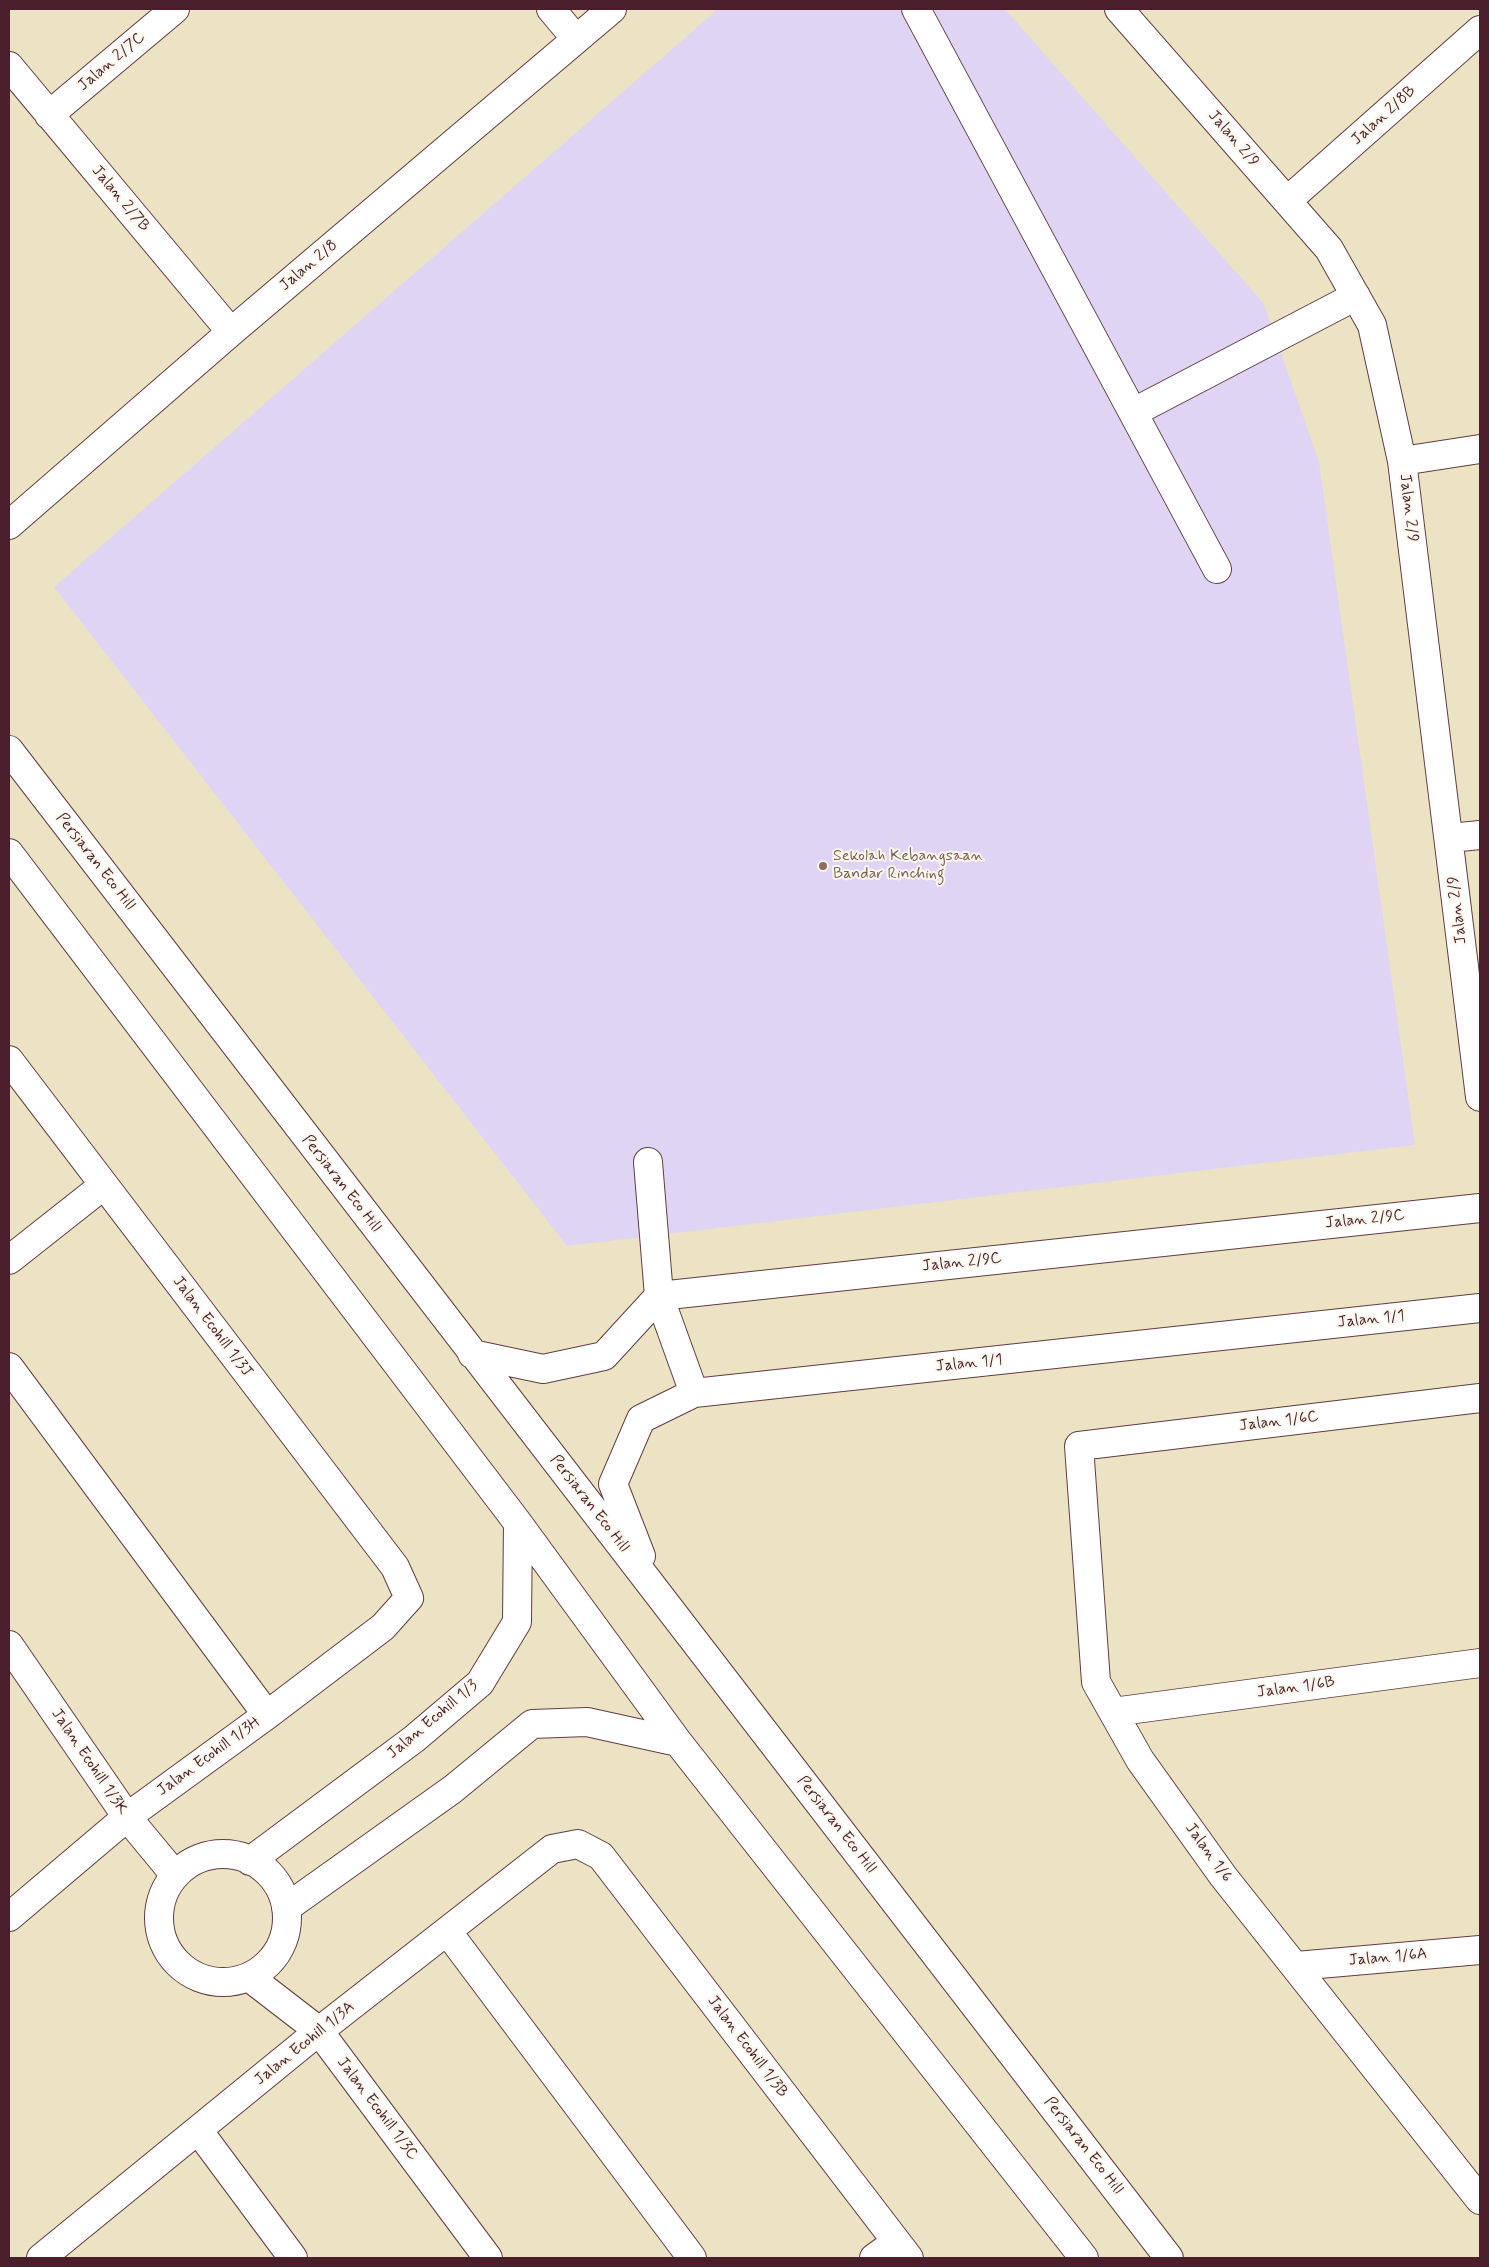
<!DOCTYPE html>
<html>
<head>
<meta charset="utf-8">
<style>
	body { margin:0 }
	#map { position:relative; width:1489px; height:2267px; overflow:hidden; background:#ece3c4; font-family:Mynerve,sans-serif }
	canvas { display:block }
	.frame { position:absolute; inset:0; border:10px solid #4a1f2b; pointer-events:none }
</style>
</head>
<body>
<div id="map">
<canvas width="1489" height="2267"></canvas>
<div class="frame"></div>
</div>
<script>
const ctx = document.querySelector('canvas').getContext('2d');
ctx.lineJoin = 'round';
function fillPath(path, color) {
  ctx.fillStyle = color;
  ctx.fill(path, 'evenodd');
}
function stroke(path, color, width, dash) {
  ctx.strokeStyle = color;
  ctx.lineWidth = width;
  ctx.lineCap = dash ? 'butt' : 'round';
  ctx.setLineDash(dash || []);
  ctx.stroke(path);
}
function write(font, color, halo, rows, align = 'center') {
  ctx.font = font + ' Mynerve,sans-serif';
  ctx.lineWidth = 4;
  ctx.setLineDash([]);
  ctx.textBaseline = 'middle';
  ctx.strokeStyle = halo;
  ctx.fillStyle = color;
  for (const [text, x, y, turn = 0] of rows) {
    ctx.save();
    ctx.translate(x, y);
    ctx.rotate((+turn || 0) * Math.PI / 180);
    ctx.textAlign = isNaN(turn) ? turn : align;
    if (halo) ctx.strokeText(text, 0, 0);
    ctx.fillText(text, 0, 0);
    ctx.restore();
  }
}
fillPath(new Path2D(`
	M 718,9 L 1005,9 L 1264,304 L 1319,462 L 1415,1145 L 567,1246 L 54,587 Z`), '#e0d4f4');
const minor = new Path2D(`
	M 551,9 L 576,39
	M 916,9 L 1217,569
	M 1119,9 L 1329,249 L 1372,325 L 1402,461 L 1480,1097
	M 9,66 L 231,332
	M 49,115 L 175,9
	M 1287,201 L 1480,30
	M 1134,412 L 1356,296
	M 1402,461 L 1480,449
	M 9,525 L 231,332 L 612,9
	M 9,750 L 1169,2258
	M 1450,838 L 1480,835
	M 9,853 L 518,1523 L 678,1742 L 1084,2258
	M 9,1060 L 395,1567 L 409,1598 L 383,1627 L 267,1715 L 127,1817 L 9,1917
	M 648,1162 L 659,1296 L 694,1393
	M 9,1260 L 104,1185
	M 472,1354 L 543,1369 L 604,1356 L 659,1296 L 1480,1208
	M 9,1367 L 267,1715
	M 1480,1398 L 1079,1446 L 1096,1682 L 1140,1760 L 1223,1876 L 1480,2200
	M 641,1556 L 613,1484 L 641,1419 L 694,1393 L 1480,1308
	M 9,1645 L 127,1817 L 175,1875
	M 1113,1712 L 1480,1663
	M159 1918a64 64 0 1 1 128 0a64 64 0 1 1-128 0Z
	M 250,1861 L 414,1739 L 480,1683 L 517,1622 L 518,1523
	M 286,1908 L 453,1789 L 532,1724 L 587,1722 L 678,1742
	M 447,1931 L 692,2258
	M 1296,1966 L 1480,1950
	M 249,1977 L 319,2031 L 488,2258
	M 198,2130 L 293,2258
	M 41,2258 L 319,2031 L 552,1849 L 578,1844 L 601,1856 L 909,2258
	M 874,2258 L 896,2242`);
stroke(minor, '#623c42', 30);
stroke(minor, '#fff', 28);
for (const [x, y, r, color] of [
	[823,866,5,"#8d6e63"]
]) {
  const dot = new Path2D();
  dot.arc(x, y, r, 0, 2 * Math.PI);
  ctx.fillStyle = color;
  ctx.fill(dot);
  stroke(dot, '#fbf7ec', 2);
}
write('16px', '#4a1f2b', '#fbf7ec', [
	["Jalan 2/7C",112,62,-40],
	["Jalan 2/8B",1384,116,-42],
	["Jalan 2/9",1233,139,49],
	["Jalan 2/7B",120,199,50],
	["Jalan 2/8",309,266,-40],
	["Jalan 2/9",1408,508,83],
	["Persiaran Eco Hill",95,862,52],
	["Jalan 2/9",1458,910,-97],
	["Persiaran Eco Hill",341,1184,52],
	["Jalan 2/9C",1365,1220,-6],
	["Jalan 2/9C",962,1263,-6],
	["Jalan 1/1",1371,1320,-6],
	["Jalan Ecohill 1/3J",212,1327,53],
	["Jalan 1/1",969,1364,-6],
	["Jalan 1/6C",1279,1422,-7],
	["Persiaran Eco Hill",589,1504,52],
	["Jalan 1/6B",1296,1688,-8],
	["Jalan Ecohill 1/3",433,1720,-40],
	["Jalan Ecohill 1/3H",209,1757,-36],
	["Jalan Ecohill 1/3K",89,1762,56],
	["Persiaran Eco Hill",836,1825,52],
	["Jalan 1/6",1208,1853,54],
	["Jalan 1/6A",1388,1958,-5],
	["Jalan Ecohill 1/3A",305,2044,-39],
	["Jalan Ecohill 1/3B",747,2047,53],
	["Jalan Ecohill 1/3C",377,2109,53],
	["Persiaran Eco Hill",1083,2146,52]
]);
write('16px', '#785e54', '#fbf7ec', [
	["Sekolah Kebangsaan",833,857],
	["Bandar Rinching",833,875]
], 'left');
</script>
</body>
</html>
